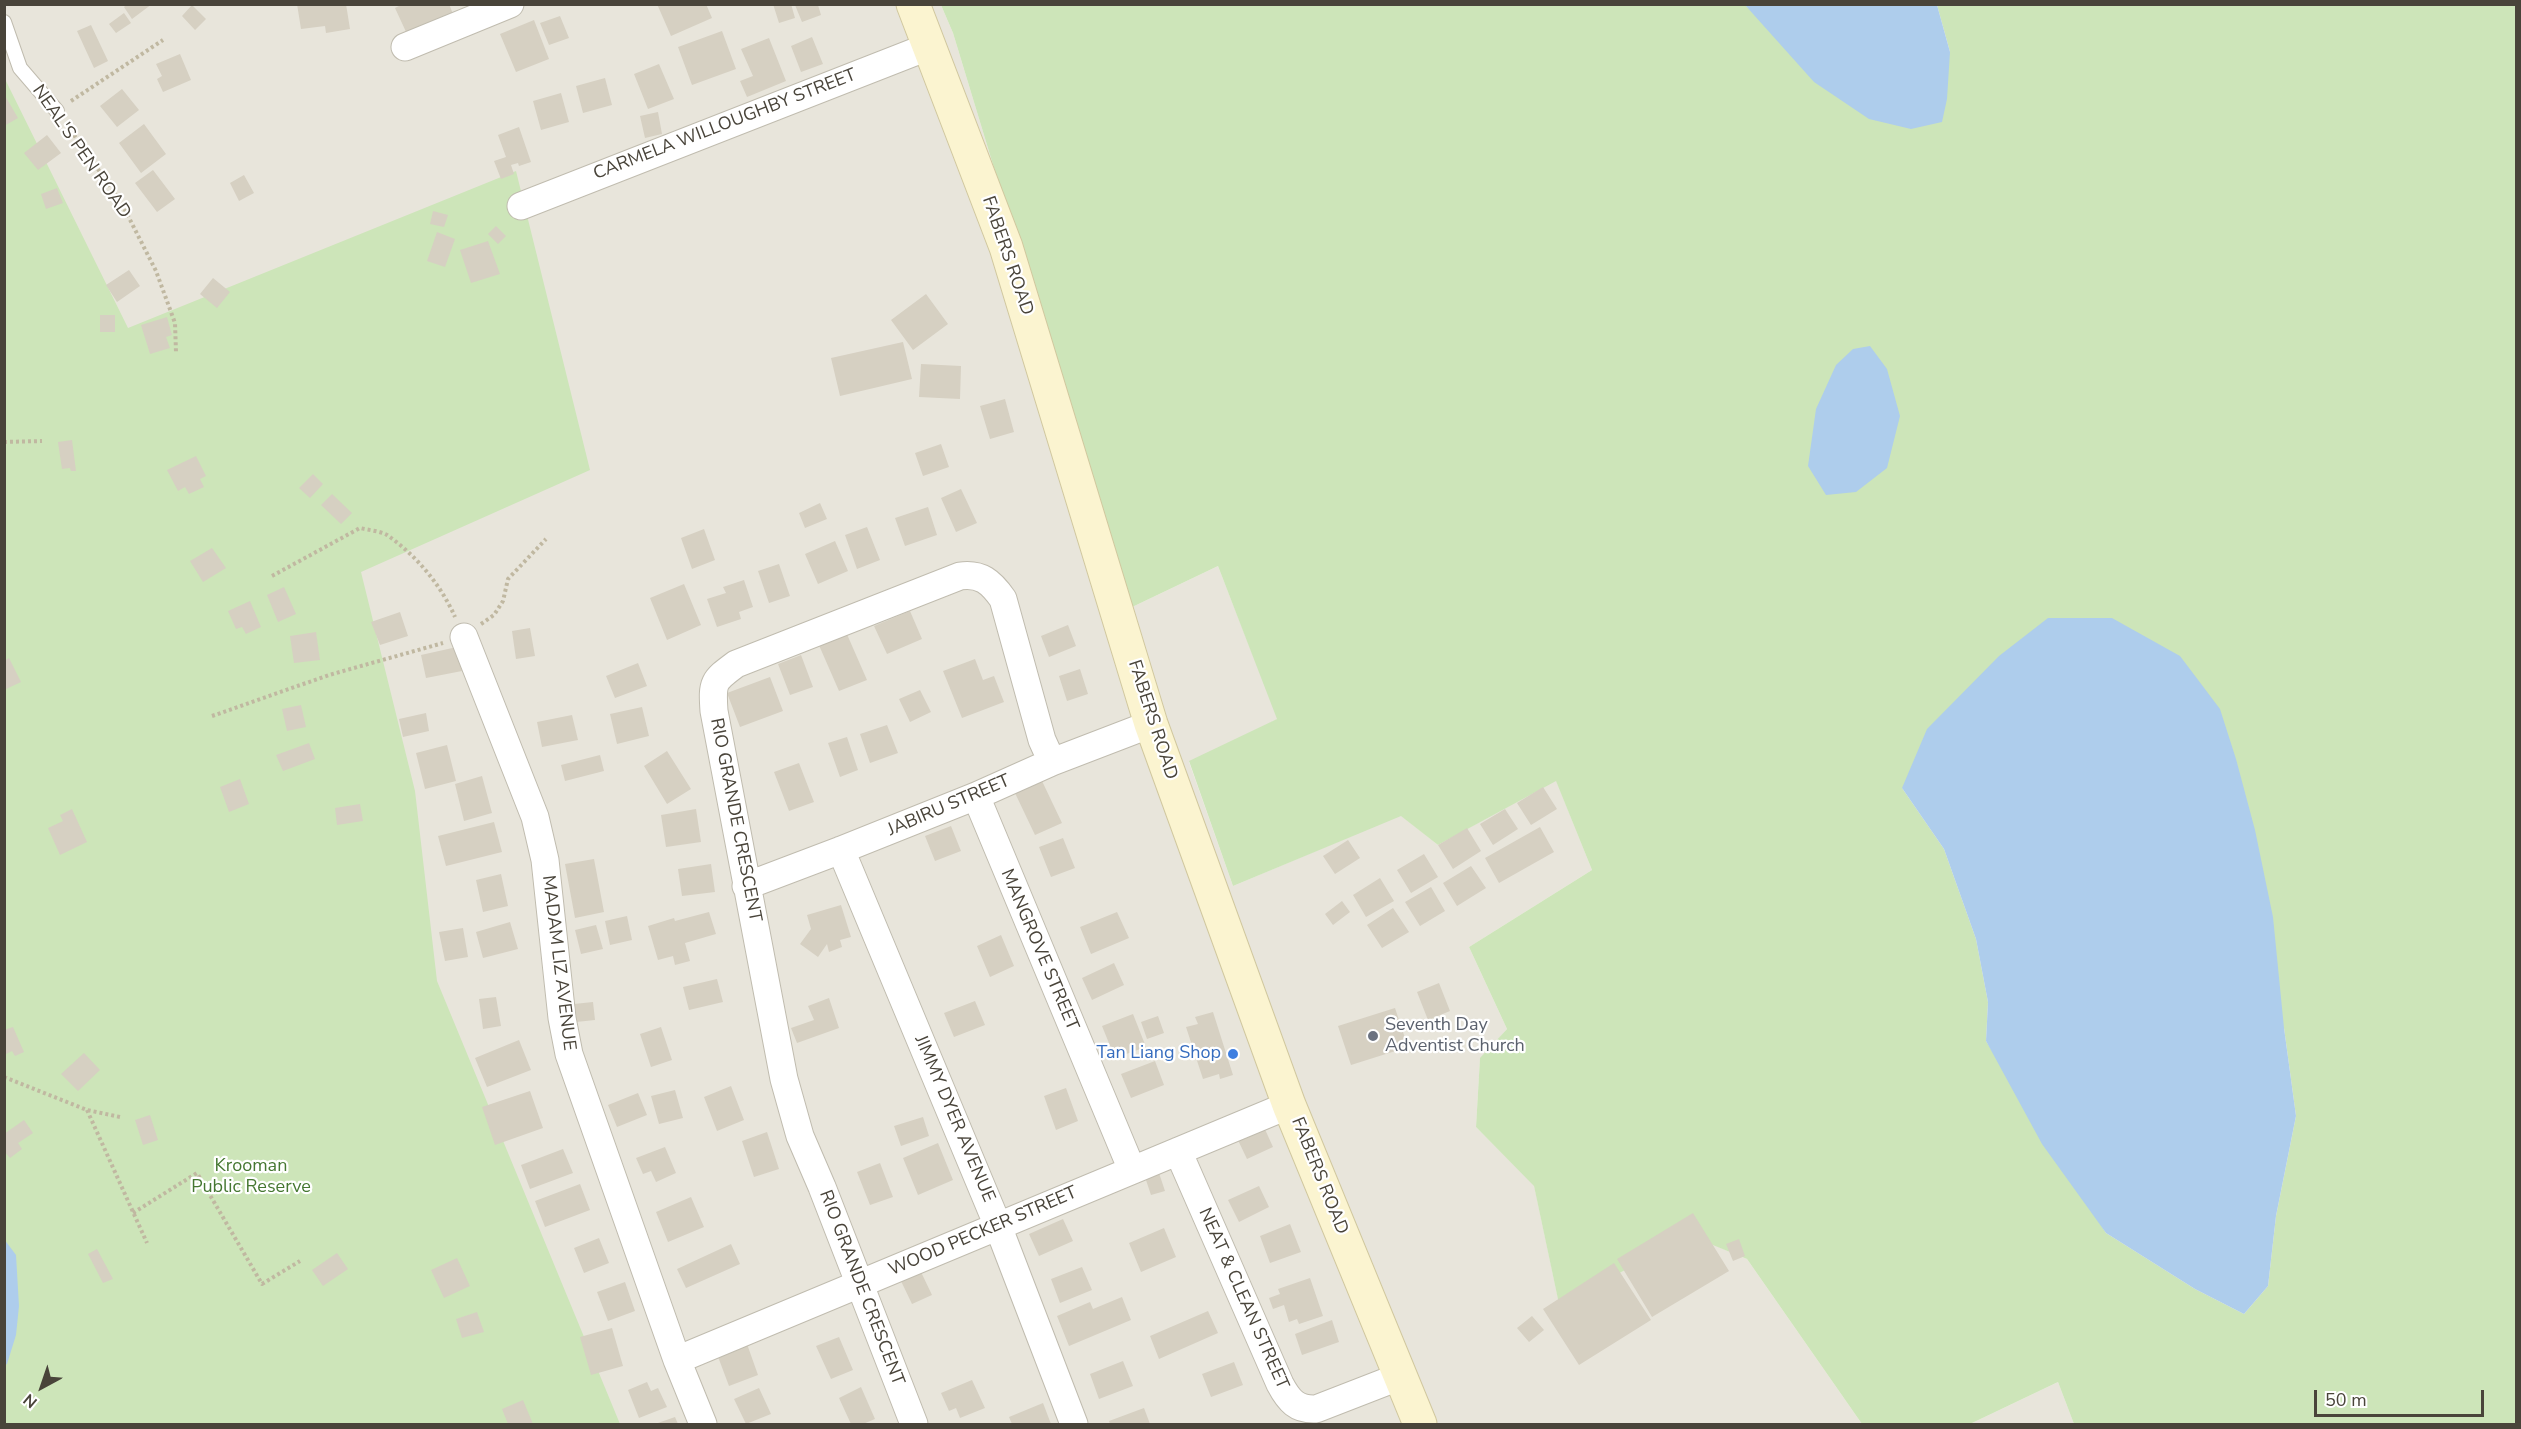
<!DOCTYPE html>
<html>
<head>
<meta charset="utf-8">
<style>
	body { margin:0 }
	#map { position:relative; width:2521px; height:1429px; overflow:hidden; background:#f5f3ec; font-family:"Nunito Sans",sans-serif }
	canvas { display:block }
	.frame { position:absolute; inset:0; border:6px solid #49443a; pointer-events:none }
	.north { position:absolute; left:12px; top:1357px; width:60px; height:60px; -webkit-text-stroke:4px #fff; paint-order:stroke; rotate:220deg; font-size:16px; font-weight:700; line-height:24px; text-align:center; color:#49443a }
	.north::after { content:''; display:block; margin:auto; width:21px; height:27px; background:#49443a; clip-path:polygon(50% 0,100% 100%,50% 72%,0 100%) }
	.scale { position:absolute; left:2314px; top:1390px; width:170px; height:27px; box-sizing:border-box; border:3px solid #49443a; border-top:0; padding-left:8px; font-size:18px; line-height:21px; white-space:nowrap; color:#49443a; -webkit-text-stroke:4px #fff; paint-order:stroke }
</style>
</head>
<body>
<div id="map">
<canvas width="2521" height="1429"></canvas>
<div class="frame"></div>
<div class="north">N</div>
<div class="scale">50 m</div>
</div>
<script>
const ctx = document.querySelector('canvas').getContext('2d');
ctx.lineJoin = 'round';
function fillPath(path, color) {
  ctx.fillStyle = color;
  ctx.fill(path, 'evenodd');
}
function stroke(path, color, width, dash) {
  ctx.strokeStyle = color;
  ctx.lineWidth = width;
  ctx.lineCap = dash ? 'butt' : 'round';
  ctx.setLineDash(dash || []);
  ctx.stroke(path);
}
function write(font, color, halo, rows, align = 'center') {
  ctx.font = font + ' "Nunito Sans",sans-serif';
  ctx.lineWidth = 4.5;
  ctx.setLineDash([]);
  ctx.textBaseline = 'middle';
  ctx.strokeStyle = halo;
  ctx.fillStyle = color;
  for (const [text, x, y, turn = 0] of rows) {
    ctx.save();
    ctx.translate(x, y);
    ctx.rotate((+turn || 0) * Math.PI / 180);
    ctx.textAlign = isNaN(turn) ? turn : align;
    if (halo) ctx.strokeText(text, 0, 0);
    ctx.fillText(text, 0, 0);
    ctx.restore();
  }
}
fillPath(new Path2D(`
	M 5,5 L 941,5 L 953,33 L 1128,609 L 1218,566 L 1278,719 L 1189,762 L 1233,886 L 1401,815 L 1438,845 L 1556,780 L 1592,870 L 1469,947 L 1507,1029 L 1480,1059 L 1476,1127 L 1534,1185 L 1559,1303 L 1691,1235 L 1747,1259 L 1862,1424 L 595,1424 L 5,481 Z
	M 2058,1382 L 2074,1424 L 1970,1424 Z`), '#e8e5db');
fillPath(new Path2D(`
	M 941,5 L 1745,5 L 1759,18 L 1950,52 L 1937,5 L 2516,5 L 2516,1424 L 2074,1424 L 2058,1382 L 1970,1424 L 1862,1424 L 1747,1259 L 1691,1236 L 1559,1304 L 1534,1186 L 1476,1127 L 1480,1058 L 1507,1029 L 1469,947 L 1592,870 L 1556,781 L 1438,845 L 1401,816 L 1233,886 L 1189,761 L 1277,719 L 1218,566 L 1128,609 L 953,33 ZM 1902,788 L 2284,1028 L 2296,1116 L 2276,1216 L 2268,1286 L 2244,1314 L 2195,1289 L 2106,1233 L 1986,1041 L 1988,1002 L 1976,939 L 1944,849 Z
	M 4,77 L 128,328 L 516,171 L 590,470 L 361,572 L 415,791 L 437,981 L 620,1424 L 5,1424 Z`), '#cde5b9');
fillPath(new Path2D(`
	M 1745,5 L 1937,5 L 1950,52 L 1947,99 L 1942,122 L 1911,129 L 1869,119 L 1814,82 Z
	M 1870,346 L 1887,369 L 1900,416 L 1887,468 L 1856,492 L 1826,495 L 1808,466 L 1816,409 L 1836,365 L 1853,349 Z
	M 2048,618 L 2112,618 L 2180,656 L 2220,709 L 2236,759 L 2255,830 L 2273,917 L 2284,1028 L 2296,1116 L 2276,1216 L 2268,1286 L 2244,1314 L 2195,1289 L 2106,1233 L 2042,1144 L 1986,1041 L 1988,1002 L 1976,939 L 1944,849 L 1902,788 L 1927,729 L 1999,656 Z
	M 4,1239 L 16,1255 L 19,1306 L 16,1335 L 7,1364 L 5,1365 Z`), '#aecdec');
fillPath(new Path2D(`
	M 127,4 L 152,4 L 132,19 L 124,7 Z
	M 297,4 L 346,4 L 350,29 L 326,33 L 325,26 L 301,29 Z
	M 403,4 L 449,4 L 453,14 L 407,34 L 395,8 Z
	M 657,4 L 706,4 L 712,18 L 671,36 Z
	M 773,4 L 791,4 L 795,18 L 779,23 Z
	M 192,5 L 206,19 L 195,30 L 182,16 Z
	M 795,5 L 818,5 L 821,15 L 802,22 Z
	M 124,13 L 131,23 L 116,33 L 109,24 Z
	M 560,16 L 569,38 L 549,45 L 540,23 Z
	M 534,20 L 549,59 L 516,72 L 500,34 Z
	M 91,25 L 108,61 L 94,68 L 77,31 Z
	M 722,31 L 736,69 L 692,85 L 678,47 Z
	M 812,37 L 823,64 L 801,72 L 791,46 Z
	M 769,38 L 786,81 L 747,97 L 740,81 L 753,76 L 741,49 Z
	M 180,54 L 191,80 L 163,92 L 157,79 L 162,76 L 156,64 Z
	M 659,64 L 674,99 L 648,109 L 634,74 Z
	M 605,78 L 612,105 L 583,113 L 576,86 Z
	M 122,89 L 139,110 L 117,127 L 100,106 Z
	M 561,93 L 569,122 L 541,130 L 533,101 Z
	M 4,94 L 18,118 L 4,126 Z
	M 658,112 L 662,134 L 645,138 L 640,116 Z
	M 144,124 L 166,154 L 141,173 L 119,143 Z
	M 519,127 L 531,162 L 519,166 L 518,163 L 511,165 L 514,174 L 501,179 L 494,161 L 506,157 L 498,135 Z
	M 47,135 L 61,153 L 38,170 L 24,153 Z
	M 153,170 L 175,199 L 157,212 L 135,183 Z
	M 244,175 L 254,193 L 239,201 L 230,183 Z
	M 57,188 L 63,203 L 46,209 L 41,194 Z
	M 433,211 L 448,215 L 444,227 L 430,224 Z
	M 496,226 L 506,236 L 498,244 L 488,234 Z
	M 437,232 L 455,239 L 445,267 L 427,261 Z
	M 488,241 L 500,274 L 471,283 L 460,250 Z
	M 129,270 L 140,286 L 117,302 L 106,285 Z
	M 213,278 L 230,292 L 217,308 L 200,294 Z
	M 926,294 L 948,324 L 913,350 L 891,320 Z
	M 100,315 L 115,315 L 115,332 L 100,332 Z
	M 167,317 L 172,335 L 166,337 L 170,348 L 150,354 L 141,325 Z
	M 903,342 L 912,379 L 840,396 L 831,358 Z
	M 921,364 L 961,366 L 960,399 L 919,397 Z
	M 1005,399 L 1014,432 L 990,439 L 980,406 Z
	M 72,440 L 76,471 L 71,471 L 70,468 L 62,469 L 58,442 Z
	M 941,444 L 949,467 L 923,476 L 915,453 Z
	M 196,456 L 206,476 L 200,479 L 204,487 L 189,494 L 185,487 L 178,491 L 167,470 Z
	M 313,474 L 323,484 L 310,498 L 299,488 Z
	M 961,489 L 977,523 L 956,532 L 941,498 Z
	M 332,494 L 352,513 L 341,524 L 321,505 Z
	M 820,503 L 827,519 L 805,528 L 799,513 Z
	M 928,507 L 937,535 L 905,546 L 895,518 Z
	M 867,527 L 880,560 L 857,569 L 845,535 Z
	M 704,529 L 715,560 L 692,569 L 681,538 Z
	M 835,541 L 848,571 L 818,584 L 805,554 Z
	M 212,548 L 226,568 L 203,582 L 190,561 Z
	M 779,564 L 790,596 L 769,603 L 758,571 Z
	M 744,580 L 753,607 L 739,612 L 741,619 L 717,627 L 707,599 L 726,593 L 723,587 Z
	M 684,584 L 701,625 L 667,640 L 650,598 Z
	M 284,587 L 296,614 L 278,622 L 267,595 Z
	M 250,601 L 261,627 L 246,634 L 242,627 L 236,629 L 228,611 Z
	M 910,611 L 922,639 L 887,654 L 874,626 Z
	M 400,612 L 408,636 L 380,645 L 371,622 Z
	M 1068,625 L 1076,646 L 1049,657 L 1041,636 Z
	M 530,628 L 535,656 L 516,659 L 512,631 Z
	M 316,632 L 320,660 L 294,663 L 290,636 Z
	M 846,632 L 867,680 L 839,691 L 818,643 Z
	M 457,647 L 462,671 L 426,678 L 421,655 Z
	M 801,655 L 813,687 L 790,695 L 778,664 Z
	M 9,658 L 21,682 L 4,690 L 4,661 Z
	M 975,659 L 983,680 L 994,676 L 1004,702 L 962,718 L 943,671 Z
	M 638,663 L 647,686 L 615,698 L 606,676 Z
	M 1080,669 L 1088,694 L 1067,701 L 1059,676 Z
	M 770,677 L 783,711 L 740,727 L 727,693 Z
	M 920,690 L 931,712 L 910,722 L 899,699 Z
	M 301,705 L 306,727 L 287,731 L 282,709 Z
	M 642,707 L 649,736 L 617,744 L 610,714 Z
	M 426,713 L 429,731 L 403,737 L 399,719 Z
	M 572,715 L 578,740 L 542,747 L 537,722 Z
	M 887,725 L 898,753 L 870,763 L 860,734 Z
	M 847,737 L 858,770 L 840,777 L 828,743 Z
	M 309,743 L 315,759 L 283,771 L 276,755 Z
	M 447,745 L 456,781 L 425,789 L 416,753 Z
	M 667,751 L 691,789 L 667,804 L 644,766 Z
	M 600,755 L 604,771 L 565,781 L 561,765 Z
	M 799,763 L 814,802 L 789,811 L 774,772 Z
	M 482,776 L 492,813 L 464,821 L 455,784 Z
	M 240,779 L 249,804 L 229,812 L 220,787 Z
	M 1042,781 L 1062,823 L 1035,835 L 1015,793 Z
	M 1543,787 L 1557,809 L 1531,825 L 1517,803 Z
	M 360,804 L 363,821 L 337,825 L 335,808 Z
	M 72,809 L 87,842 L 60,855 L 48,828 L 63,821 L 60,815 Z
	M 696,809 L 701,842 L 666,847 L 661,815 Z
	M 1505,809 L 1518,829 L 1493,845 L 1480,824 Z
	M 494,822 L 502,852 L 446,866 L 438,836 Z
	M 951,826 L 961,851 L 935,861 L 925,836 Z
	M 1540,827 L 1554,852 L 1499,883 L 1485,858 Z
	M 1467,828 L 1481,851 L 1453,869 L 1438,845 Z
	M 1063,838 L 1075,868 L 1051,877 L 1039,847 Z
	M 1348,840 L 1360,858 L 1335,874 L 1323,856 Z
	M 1424,854 L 1438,877 L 1411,893 L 1397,870 Z
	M 594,859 L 604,912 L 575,918 L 565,864 Z
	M 711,864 L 715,892 L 682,896 L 678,869 Z
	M 1471,866 L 1486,888 L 1457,906 L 1443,883 Z
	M 501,874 L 508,906 L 483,912 L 476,880 Z
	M 1380,878 L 1394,901 L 1366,917 L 1353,895 Z
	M 1431,887 L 1445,911 L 1420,926 L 1405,902 Z
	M 1342,901 L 1350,912 L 1333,925 L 1325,914 Z
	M 841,905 L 851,937 L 840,940 L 842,947 L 829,952 L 827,944 L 818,957 L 800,944 L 811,929 L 807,915 Z
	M 1393,908 L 1409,932 L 1382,948 L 1367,925 Z
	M 709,912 L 716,934 L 685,943 L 690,961 L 675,965 L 673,956 L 658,960 L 648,926 L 674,918 L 675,921 Z
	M 1117,912 L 1129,938 L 1091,954 L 1080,927 Z
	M 627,916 L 632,940 L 610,945 L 605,921 Z
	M 510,922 L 518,949 L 483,958 L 476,932 Z
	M 596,925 L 603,949 L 581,954 L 575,930 Z
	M 463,928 L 468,957 L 445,961 L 439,932 Z
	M 1001,935 L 1014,966 L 990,977 L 977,946 Z
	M 1114,963 L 1124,985 L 1092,1000 L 1082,978 Z
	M 717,979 L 723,1002 L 689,1010 L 683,987 Z
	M 1439,983 L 1450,1011 L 1428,1020 L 1417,992 Z
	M 496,997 L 501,1026 L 483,1029 L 479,999 Z
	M 829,998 L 839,1028 L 797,1043 L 791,1028 L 814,1020 L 808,1006 Z
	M 975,1001 L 985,1025 L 954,1037 L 944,1013 Z
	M 593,1002 L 595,1020 L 576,1022 L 574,1004 Z
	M 1395,1008 L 1408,1047 L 1351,1065 L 1338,1026 Z
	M 1213,1012 L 1233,1075 L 1220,1079 L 1219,1074 L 1203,1079 L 1186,1027 L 1198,1024 L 1195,1017 Z
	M 1133,1014 L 1146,1047 L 1115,1058 L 1102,1026 Z
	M 1158,1016 L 1164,1033 L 1147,1039 L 1141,1022 Z
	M 13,1027 L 24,1052 L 15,1056 L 12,1051 L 4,1055 L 4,1030 Z
	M 661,1027 L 672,1060 L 651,1067 L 640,1034 Z
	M 519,1040 L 531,1070 L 487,1087 L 475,1058 Z
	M 84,1053 L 100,1070 L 78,1091 L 61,1074 Z
	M 1155,1061 L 1164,1085 L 1131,1098 L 1121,1074 Z
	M 731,1086 L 744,1120 L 717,1131 L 704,1097 Z
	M 1066,1088 L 1078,1121 L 1056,1130 L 1044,1096 Z
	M 675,1090 L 683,1118 L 659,1124 L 651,1096 Z
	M 530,1091 L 543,1128 L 495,1145 L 482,1107 Z
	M 638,1093 L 647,1115 L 617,1127 L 608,1105 Z
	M 150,1115 L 158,1140 L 143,1145 L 135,1120 Z
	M 923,1117 L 929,1136 L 901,1146 L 894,1126 Z
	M 24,1120 L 33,1133 L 18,1143 L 22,1149 L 10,1158 L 4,1151 L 4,1134 Z
	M 1263,1125 L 1273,1147 L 1247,1159 L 1236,1136 Z
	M 767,1132 L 779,1169 L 754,1177 L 742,1141 Z
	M 938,1143 L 953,1180 L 918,1195 L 903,1158 Z
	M 665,1147 L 676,1173 L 656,1182 L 651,1171 L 643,1174 L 636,1158 Z
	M 563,1149 L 573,1173 L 530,1189 L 521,1165 Z
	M 880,1163 L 893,1197 L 870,1205 L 857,1172 Z
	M 1159,1173 L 1165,1191 L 1151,1195 L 1145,1177 Z
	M 580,1184 L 590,1210 L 545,1227 L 535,1201 Z
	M 1259,1186 L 1269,1207 L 1239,1222 L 1228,1200 Z
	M 691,1197 L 704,1227 L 668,1242 L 656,1212 Z
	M 1693,1213 L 1729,1271 L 1652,1317 L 1617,1259 Z
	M 1063,1219 L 1073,1241 L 1039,1256 L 1029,1234 Z
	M 1290,1224 L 1301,1252 L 1270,1263 L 1260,1236 Z
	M 1164,1228 L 1176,1257 L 1141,1272 L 1129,1243 Z
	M 599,1238 L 609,1263 L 584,1273 L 574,1248 Z
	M 1739,1239 L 1745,1256 L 1733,1261 L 1726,1244 Z
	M 731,1244 L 740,1264 L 686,1288 L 677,1269 Z
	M 97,1249 L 113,1279 L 103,1283 L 88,1254 Z
	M 337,1253 L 348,1269 L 323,1286 L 312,1270 Z
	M 457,1258 L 470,1286 L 444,1298 L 431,1270 Z
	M 1614,1263 L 1651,1320 L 1579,1365 L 1543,1309 Z
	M 1082,1267 L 1092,1290 L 1060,1303 L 1051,1279 Z
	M 921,1272 L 932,1295 L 912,1304 L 901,1281 Z
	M 1310,1278 L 1323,1316 L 1299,1324 L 1297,1319 L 1289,1322 L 1284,1305 L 1273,1309 L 1269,1298 L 1280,1294 L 1278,1289 Z
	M 625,1282 L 635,1311 L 608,1321 L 597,1292 Z
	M 1122,1297 L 1131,1320 L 1069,1346 L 1057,1316 L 1090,1302 L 1093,1309 Z
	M 1208,1311 L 1218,1333 L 1159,1359 L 1150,1336 Z
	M 477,1312 L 484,1332 L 462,1338 L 456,1319 Z
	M 1532,1316 L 1544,1330 L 1529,1342 L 1517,1328 Z
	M 1332,1320 L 1339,1342 L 1302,1355 L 1295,1334 Z
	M 612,1328 L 623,1366 L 591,1375 L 580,1337 Z
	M 839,1337 L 853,1370 L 831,1379 L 816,1346 Z
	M 747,1344 L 758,1375 L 729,1386 L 717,1354 Z
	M 1123,1361 L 1133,1386 L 1099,1399 L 1090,1374 Z
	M 1234,1362 L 1243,1385 L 1211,1397 L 1202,1374 Z
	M 972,1380 L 985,1408 L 960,1418 L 956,1408 L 949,1411 L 941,1393 Z
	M 647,1382 L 651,1391 L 658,1388 L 667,1407 L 639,1418 L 628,1390 Z
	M 861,1387 L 875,1419 L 863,1424 L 851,1424 L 839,1398 Z
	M 759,1388 L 771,1414 L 746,1424 L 734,1399 Z
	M 523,1400 L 533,1424 L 508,1424 L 502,1409 Z
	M 1043,1403 L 1051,1424 L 1012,1424 L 1009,1417 Z
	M 1144,1408 L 1150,1424 L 1110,1424 L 1109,1421 Z
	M 675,1417 L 678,1424 L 655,1424 Z`), '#d6d0c2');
const lane = new Path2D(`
	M 4,22 L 20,68 L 57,111`);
const street = new Path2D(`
	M 405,47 L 510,4
	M 521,206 L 930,46
	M 464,637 L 535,817 L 545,860 L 562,1018 L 569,1054 L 677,1360 L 703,1424
	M 976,796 L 1132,1170
	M 841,850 L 998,1226 L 1074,1424
	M 746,886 L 841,850 L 976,796 L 1052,762 L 1151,724
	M 1178,1151 L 1280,1384 C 1289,1401 1297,1410 1316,1409 L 1401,1376
	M 677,1360 L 1289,1105
	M 914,1424 L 822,1187 L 800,1136 L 784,1079 L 714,711 C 712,682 713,681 736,664 L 960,576 C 981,573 991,582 1003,599 L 1042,740 L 1052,762`);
const secondary = new Path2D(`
	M 913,4 L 1006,247 L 1151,724 L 1289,1105 L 1420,1424`);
stroke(lane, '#c0bcaf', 16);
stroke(street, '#c0bcaf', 29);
stroke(secondary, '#d1c89f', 35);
stroke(new Path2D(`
	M 71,101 L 163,40
	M 67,125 L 121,202 L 156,271 L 175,323 L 176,352
	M 4,442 L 42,441
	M 272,576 L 360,528 C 368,530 380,531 387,535 C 416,555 441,585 455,617
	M 481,624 L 494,615 L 503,601 L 508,579 L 546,539
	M 212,716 L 329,675 L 443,643
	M 4,1077 L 87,1110 L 120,1117
	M 87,1110 L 147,1243
	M 133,1213 L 197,1173 L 262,1284 L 300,1261`), '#c0b8a1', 4, [3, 3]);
stroke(lane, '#fff', 14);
stroke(street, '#fff', 27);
stroke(secondary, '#fbf4d0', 33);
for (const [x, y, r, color] of [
	[1373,1036,6,"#6b7280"],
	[1233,1054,6,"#3f7fe0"]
]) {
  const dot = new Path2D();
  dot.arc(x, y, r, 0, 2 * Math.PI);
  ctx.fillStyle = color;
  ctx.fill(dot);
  stroke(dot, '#fff', 2);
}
write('18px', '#49443a', '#fff', [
	["CARMELA WILLOUGHBY STREET",725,125,-21],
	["NEAL'S PEN ROAD",81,152,55],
	["FABERS ROAD",1007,256,71],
	["FABERS ROAD",1152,720,72],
	["JABIRU STREET",949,806,-23],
	["RIO GRANDE CRESCENT",735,820,79],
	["MANGROVE STREET",1039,950,67],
	["MADAM LIZ AVENUE",558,963,83],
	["JIMMY DYER AVENUE",954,1119,67],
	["FABERS ROAD",1319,1176,68],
	["WOOD PECKER STREET",983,1232,-23],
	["RIO GRANDE CRESCENT",861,1288,69],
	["NEAT & CLEAN STREET",1243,1299,66]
]);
write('18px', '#5b616d', '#fff', [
	["Seventh Day",1385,1026],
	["Adventist Church",1385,1047]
], 'left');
write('18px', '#366cbe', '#fff', [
	["Tan Liang Shop",1221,1054]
], 'right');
write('18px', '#457731', '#fff', [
	["Krooman",251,1167],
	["Public Reserve",251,1188]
]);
</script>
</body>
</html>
